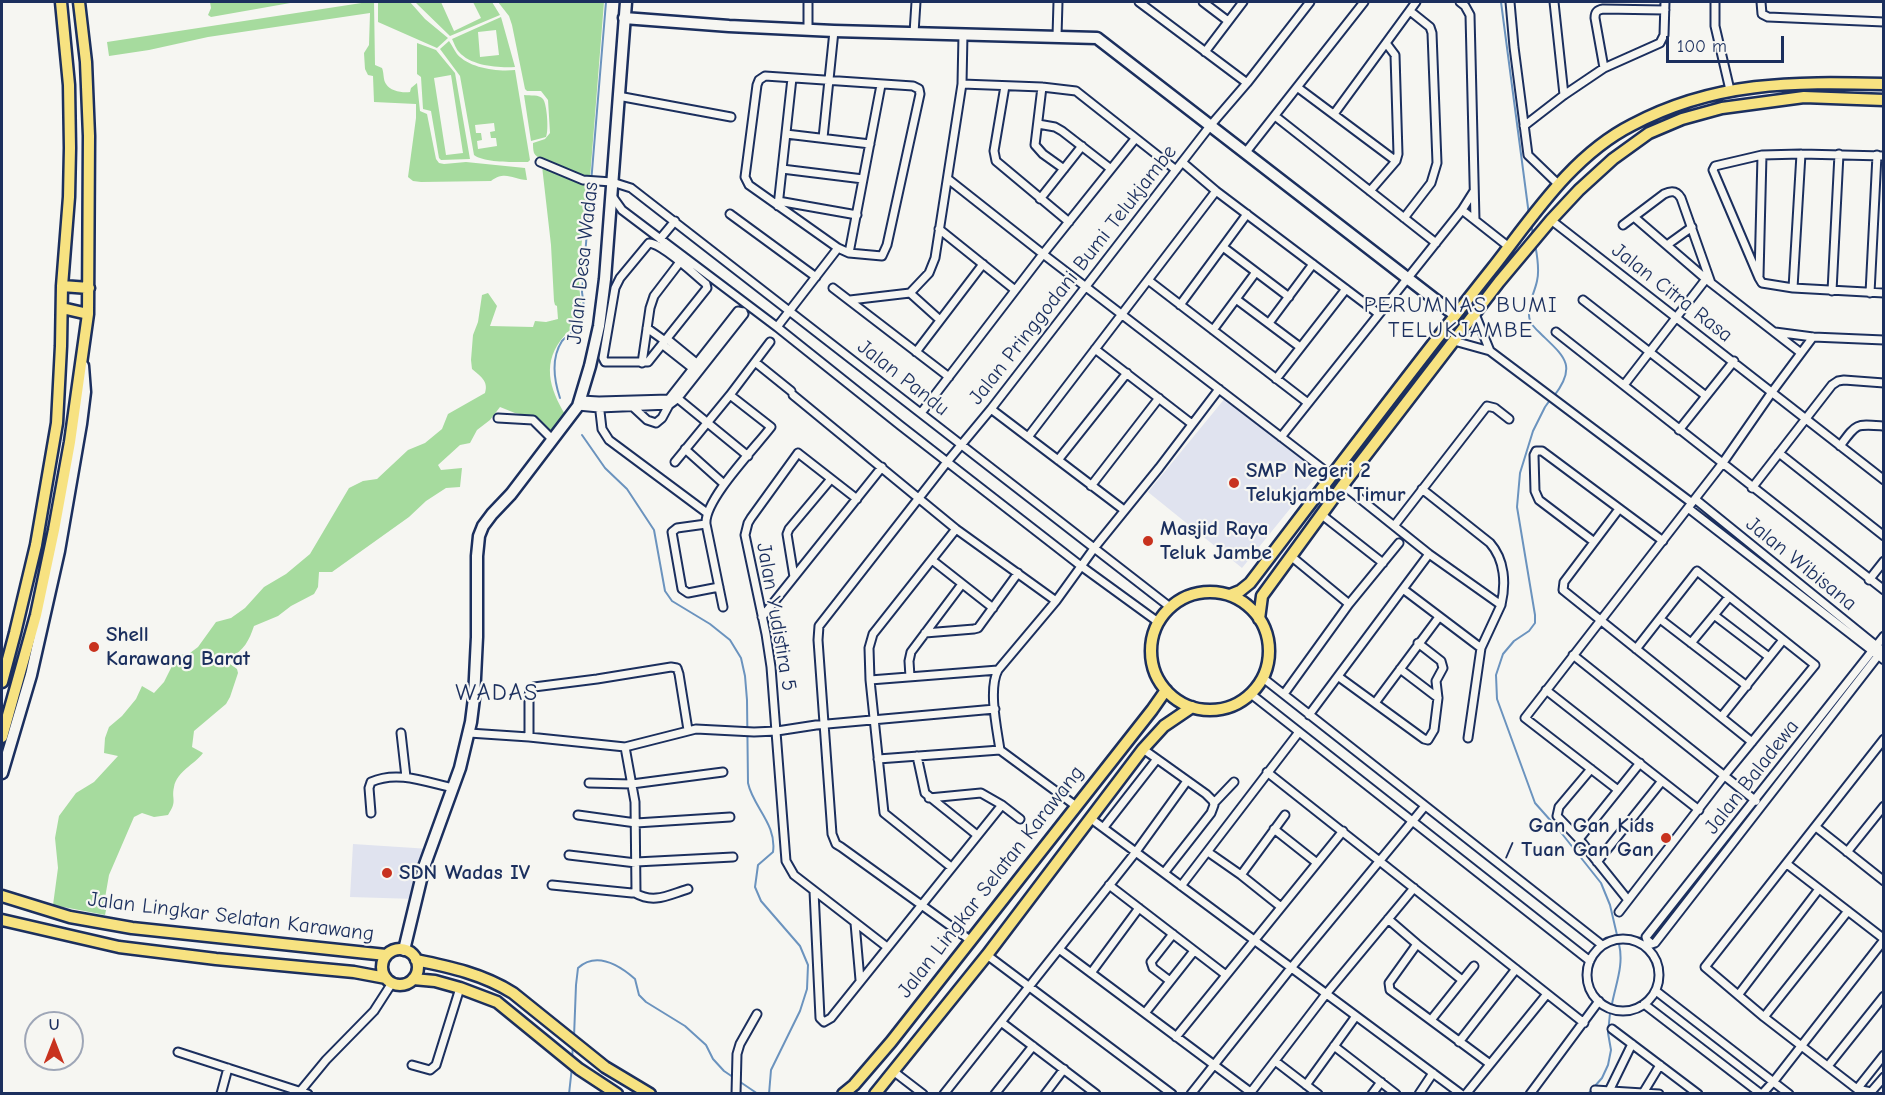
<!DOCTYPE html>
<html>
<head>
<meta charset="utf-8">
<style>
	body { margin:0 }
	#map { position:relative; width:1885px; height:1095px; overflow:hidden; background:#f6f6f2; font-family:"Comic Neue",sans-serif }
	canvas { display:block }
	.frame { position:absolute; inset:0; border:3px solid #1b2f5e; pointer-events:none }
	.north { position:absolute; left:24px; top:1011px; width:60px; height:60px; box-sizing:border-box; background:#f6f6f2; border:2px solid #9ea6b7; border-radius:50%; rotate:0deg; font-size:16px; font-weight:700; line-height:24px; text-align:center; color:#1b2f5e }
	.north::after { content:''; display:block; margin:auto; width:21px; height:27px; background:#c8321e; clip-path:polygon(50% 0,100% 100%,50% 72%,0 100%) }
	.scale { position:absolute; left:1666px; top:36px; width:118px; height:27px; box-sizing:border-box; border:3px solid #1b2f5e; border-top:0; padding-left:8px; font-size:18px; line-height:21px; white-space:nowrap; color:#1b2f5e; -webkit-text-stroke:4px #f6f6f2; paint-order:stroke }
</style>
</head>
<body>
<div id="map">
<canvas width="1885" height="1095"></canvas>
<div class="frame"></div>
<div class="north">U</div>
<div class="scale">100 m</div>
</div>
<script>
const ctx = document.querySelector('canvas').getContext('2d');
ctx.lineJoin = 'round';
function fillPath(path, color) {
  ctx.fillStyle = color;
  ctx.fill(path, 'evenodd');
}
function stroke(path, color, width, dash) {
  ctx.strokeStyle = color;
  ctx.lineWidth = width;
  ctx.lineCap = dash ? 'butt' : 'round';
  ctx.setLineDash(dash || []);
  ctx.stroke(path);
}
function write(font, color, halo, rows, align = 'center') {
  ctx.font = font + ' "Comic Neue",sans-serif';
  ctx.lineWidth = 4.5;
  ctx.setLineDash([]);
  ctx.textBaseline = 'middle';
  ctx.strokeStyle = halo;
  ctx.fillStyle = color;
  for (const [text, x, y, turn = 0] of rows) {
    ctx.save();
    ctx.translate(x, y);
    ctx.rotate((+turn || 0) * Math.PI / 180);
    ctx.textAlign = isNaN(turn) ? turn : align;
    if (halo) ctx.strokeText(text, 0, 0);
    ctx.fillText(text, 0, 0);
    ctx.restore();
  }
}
fillPath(new Path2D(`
	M 1226,397 L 1319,473 L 1242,568 L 1148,492 Z
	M 353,844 L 430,849 L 416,899 L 350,897 Z`), '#e0e3ef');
fillPath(new Path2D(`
	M 210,2 L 296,2 L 211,17 L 208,15 L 211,8 Z
	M 368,2 L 374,2 L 375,65 L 382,68 C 384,72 383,80 386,84 C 390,91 402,93 410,92 L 411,88 L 417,83 L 420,111 L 427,114 L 436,159 L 439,163 L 444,164 L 466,162 L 525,168 L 527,180 C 513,180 506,170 491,181 L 421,182 L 413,181 L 408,177 L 416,118 L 416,104 L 374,102 L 373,76 L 368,75 L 365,69 L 364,53 L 369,45 L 370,13 L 208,37 L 149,50 L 109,56 L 107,42 Z
	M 378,2 L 410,2 L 425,19 L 448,38 L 437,48 L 378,22 Z
	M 415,2 L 441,2 L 454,31 L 481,18 L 473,2 L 492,2 L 500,15 L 450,36 Z
	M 498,2 L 604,2 L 590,178 C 579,176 539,163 534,153 C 533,150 533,146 533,143 L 545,139 L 550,133 L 548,100 L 541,91 L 527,91 L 525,89 L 512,25 L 509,16 Z
	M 501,17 L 515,67 C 498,68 471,66 459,52 C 456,49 454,43 452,39 ZM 496,30 L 499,55 L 480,57 L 478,32 Z
	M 449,41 C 452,45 454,50 457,54 C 469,68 497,72 515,70 L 530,160 L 528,162 C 514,162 485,163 474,155 L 460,76 L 440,49 ZM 494,123 L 495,131 L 490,132 L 491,138 L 496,138 L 497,146 L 478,149 L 477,141 L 482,140 L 481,133 L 476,133 L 475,125 Z
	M 417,43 L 436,50 L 455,73 L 470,159 L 441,160 L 439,158 L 431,111 L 423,109 L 421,77 L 417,74 ZM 451,75 L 463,153 L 446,155 L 434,78 Z
	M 524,95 C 530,96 539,94 543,99 C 547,104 549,131 546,137 L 531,141 Z
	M 542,166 L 589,184 C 585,216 580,249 579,281 C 579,291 583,310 580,318 C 578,325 569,330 565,335 C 541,362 549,388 566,416 L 552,433 L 537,417 L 515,413 L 500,407 L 490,420 L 477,430 L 470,443 L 460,445 L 438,465 L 441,470 L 462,468 L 460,487 L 446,488 L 426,501 L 409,517 L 332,572 L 319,572 L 318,587 L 314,594 L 291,606 L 278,616 L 254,626 C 249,641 244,650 230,658 L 230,664 L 237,669 L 238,673 L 230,697 L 226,704 L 194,731 L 192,747 L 203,753 C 194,765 177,771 174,787 C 171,800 178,800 168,815 L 154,817 L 142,813 L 134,817 L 109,875 L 105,898 L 106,910 L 105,915 L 53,905 L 58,868 L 55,838 L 59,816 L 76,793 L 94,782 L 118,756 L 104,753 L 105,738 L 109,727 L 122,716 L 136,699 L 142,686 L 154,693 L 164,682 L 174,662 L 181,655 L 190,653 L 198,647 L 216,622 L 231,618 L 245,608 L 264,587 L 286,574 L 310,554 L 349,488 L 363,481 L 377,479 L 408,450 L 425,443 L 442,429 L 448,414 L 485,393 C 489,381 480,376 472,369 L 471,360 L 473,335 L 478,322 L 482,295 L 488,293 L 497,306 L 490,326 L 533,327 L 535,321 L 546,322 L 558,319 L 557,306 L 555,305 L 554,301 L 551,245 Z`), '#a6db9e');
stroke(new Path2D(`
	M 1501,2 L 1529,215
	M 1531,223 L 1533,235
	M 1535,244 C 1537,255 1540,269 1537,281 C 1534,295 1526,306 1530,321 C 1532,326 1538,331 1542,335 C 1565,357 1577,366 1554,396
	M 560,398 C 554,380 551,358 562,341 C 568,334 578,330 582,321 C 586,312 583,301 582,292 L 606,2
	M 1550,400 L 1545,407 L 1533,431 L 1520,473 L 1517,507 L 1535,615 L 1535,623 L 1529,631 L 1514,641 L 1503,654 L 1496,675 L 1497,699 L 1535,803 L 1559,830 L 1601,883 L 1610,905 L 1617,935
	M 582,435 L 605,468 L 627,489 L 654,530 L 665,591 L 672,601 L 710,624 L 730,640 L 741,658 L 745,676 L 747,700 L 748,783 C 753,807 777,824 773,852 L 758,865 L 755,887 L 761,901 L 800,946 L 808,965 L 807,989 L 800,1011 L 771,1070 L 769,1094
	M 1612,1004 C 1616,983 1624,965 1619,944
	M 574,1037 L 576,985 L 578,968 C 597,951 619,965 635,979 L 639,995 L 646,1002 L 685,1026 L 706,1045 L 713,1059 L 724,1071 L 758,1094
	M 572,1058 L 573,1046
	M 569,1094 L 572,1067
	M 1588,1094 L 1602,1078 L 1608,1065 L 1611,1050 L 1608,1033 L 1610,1013`), '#6b93be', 2);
const street = new Path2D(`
	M 1139,2 L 1247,83
	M 1203,2 L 1228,21
	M 1460,2 L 1465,6 L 1470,15 L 1475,220
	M 1510,2 L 1514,47 L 1528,155 L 1558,184
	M 1554,2 L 1564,95
	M 1715,2 L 1715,26 L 1730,90
	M 1761,2 L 1762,14 L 1768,17 L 1884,22
	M 808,29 L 808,2
	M 914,33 L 916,2
	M 1057,36 L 1058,2
	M 1205,52 L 1243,2
	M 1604,68 L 1595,18 C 1595,12 1597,10 1603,9 L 1665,10
	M 765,76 L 913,86 L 919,89 L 920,94 L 887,245 L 882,256 L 849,253 L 838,248 L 749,185 L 745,177 L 757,85 L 759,80 Z
	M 962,84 L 1042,87 L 1076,91 L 1176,170
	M 1005,86 L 994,151 L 996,161 L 1069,222
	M 1042,87 L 1035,145 L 1043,154 L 1064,169
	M 1297,87 L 1396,161
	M 618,96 L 731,117
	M 1334,114 L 1416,2
	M 1275,116 L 1436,243
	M 1038,124 L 1055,127 L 1062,131 L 1111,169
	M 1524,126 L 1564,95 L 1604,68 L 1660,43 L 1664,35 L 1665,2
	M 786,134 L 870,144
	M 823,138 L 834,31
	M 1246,152 L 1364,2
	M 1884,156 L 1801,154 L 1762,155 L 1715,166 L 1713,170 L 1759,278 L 1762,283 L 1793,288 L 1884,293
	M 540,162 L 583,180 L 612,182 L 631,188 L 1170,607
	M 1182,162 L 1216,191 L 1379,314
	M 782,169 L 863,179
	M 948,179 L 1043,254 L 1332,476
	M 1370,191 L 1396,161 L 1398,154 L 1395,55 L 1386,43
	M 612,196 L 622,210 L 777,327 L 901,426 L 1081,566 L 1158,622
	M 1040,199 L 1082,146
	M 778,201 L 857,215
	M 778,206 L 792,78
	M 1462,210 L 1509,247
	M 730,214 L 816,277
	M 1634,217 L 1706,279 L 1801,353
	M 1404,218 L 1431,183 L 1437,163 L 1432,33 L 1430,27 L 1410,11
	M 1551,220 L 1884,480
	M 1623,225 L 1664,194 C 1672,190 1677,191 1681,198 L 1711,283
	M 939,229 L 1015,290
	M 660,239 L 675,221
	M 649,243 C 663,244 694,274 706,284 L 707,288 L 648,362 L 605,362 L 603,358 L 615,288 L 620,278 Z
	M 1667,245 L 1692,227
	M 1223,247 L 1289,297
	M 849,253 L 881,85
	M 1759,276 L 1762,155
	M 1148,280 L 1308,403
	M 833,288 L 949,377
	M 1793,288 L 1801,154
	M 1832,291 L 1839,154
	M 910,293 L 940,320
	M 1870,293 L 1877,155
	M 1236,299 L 1300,347
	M 850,300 L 910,293 L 929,273 L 935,258 L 962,84 L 963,34
	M 1583,300 L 1706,396
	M 1180,305 L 1247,214
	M 1475,314 L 1490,351
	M 1269,323 L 1313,264
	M 777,327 L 838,248
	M 647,328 L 665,341
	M 1213,330 L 1256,272
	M 1556,332 L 1884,590
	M 1775,332 L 1813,337 L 1884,340
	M 667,339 L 700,366
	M 1454,341 L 1490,351 L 1692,503
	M 663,345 L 696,371
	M 1095,349 L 1192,424
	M 916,352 L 983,264
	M 755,362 L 791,391
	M 642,363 L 650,308 L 654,296 L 680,262
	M 1276,379 L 1346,289
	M 1624,385 L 1706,279
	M 793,395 L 956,529 L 1056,601
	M 676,397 L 748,456
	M 581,400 L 599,401 L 669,399 L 738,311 L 743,312
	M 599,403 L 602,429 L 609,440 L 707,513
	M 578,406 L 599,408 L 669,405 L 677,399 L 744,314 L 743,312
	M 633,407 L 647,420 L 656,423 L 662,418 L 669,405
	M 991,409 L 1124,510
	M 921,413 L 1043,254 L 1135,139
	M 498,418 L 533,420 L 552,439
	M 1679,430 L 1734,361
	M 1028,437 L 1216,191
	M 1281,437 L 1462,210 L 1474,191
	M 1840,446 C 1857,423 1855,424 1884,426
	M 685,449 L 724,484
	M 1779,453 L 1884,536
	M 1058,460 L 1127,373
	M 675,462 L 730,395 L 770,342
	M 1343,485 L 1429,554 L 1501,605 L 1481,648 L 1468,738
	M 1091,486 L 1159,398
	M 1752,488 L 1832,385 L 1838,381 L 1844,380 L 1884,383
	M 1422,489 L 1490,543 C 1505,560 1506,584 1501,605
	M 857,499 L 798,453 L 751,518 L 748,523 L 745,535 L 766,634 L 771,667 L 786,861 L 794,875 L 887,947
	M 1695,499 L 1879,648
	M 1688,508 L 1884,660
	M 1619,509 L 1564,582 L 1563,590 L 1752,742
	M 1322,515 L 1383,563
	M 706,524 L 677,528 L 672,532 L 682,589 L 688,593 L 719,587
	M 1394,526 L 1487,406 L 1495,408 L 1509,419
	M 1593,541 L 1539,500 L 1535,491 L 1534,455 L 1536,451 L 1542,451 L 1663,541
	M 1292,557 L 1349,604
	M 932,560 L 993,608
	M 794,577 L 787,534 L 789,529 L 831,479
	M 1869,580 L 1884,561
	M 1403,589 L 1481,648
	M 723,607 L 706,524 C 704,500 755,448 771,427 L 730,395
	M 1714,615 L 1769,657
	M 762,617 L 882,467
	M 1660,619 L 1747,686
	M 925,633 L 974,629 L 978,628 L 1018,573
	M 1884,636 L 1646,937 L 1647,940 L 1652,944 L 1655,943 L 1884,648
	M 1691,643 L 1729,597
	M 1573,655 L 1756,801
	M 1400,669 L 1438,698
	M 910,677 L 909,661 L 911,652 L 962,584
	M 1339,677 L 1424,739 L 1428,740 L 1434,730 L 1438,698 L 1436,681 L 1443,668 L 1441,661 L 1418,643
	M 1263,678 L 1602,945
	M 870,680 L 998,670
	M 1546,690 L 1699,810
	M 1251,694 L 1590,961
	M 1284,694 L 1349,604 L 1399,543
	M 1375,703 L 1439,617
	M 1309,715 L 1429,554
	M 1722,716 L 1783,640
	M 401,733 L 406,777
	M 469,733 L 529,737 L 625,747 L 696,729 L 754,732 L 777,731 L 816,725 L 995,709
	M 529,737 L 529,696 L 530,690 L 534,687 L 597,679 L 671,667 L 677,668 L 679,674 L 688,730
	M 1884,739 L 1705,967 L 1764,1017 L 1857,1089 L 1871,1092 L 1884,1077
	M 1143,749 L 1206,794 L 1213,801 L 1214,805 L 1211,813 L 1164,873
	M 917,756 L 925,793 L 977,835
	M 878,759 L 1000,750
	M 1591,769 L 1559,807 L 1557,816 L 1579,839 L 1628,900
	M 1267,772 L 1584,1023
	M 589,783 L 632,784 L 723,772
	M 1618,790 L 1525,718 L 1722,464 L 1772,392 L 1813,337
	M 929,798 L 981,793 L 1002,805 L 1020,819
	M 1214,803 L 1234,782
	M 1076,806 L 1000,750 C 997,729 988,689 998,670 L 1056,601 L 1095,547 L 1159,468 L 1219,389
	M 371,813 L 369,788 L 371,782 C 397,770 426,782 453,788
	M 578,815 L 636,823 L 730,817
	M 1090,818 L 1461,1094
	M 1104,827 L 1157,759
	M 1816,827 L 1884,881
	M 1274,829 L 1317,863
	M 1579,839 L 1640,763
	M 1208,852 L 1241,875 L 1281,907
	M 1847,852 L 1884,806
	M 569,855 L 636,863
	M 636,862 L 733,857
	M 1597,862 L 1662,781
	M 1787,864 L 1884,939
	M 951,867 L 884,813 L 870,680 L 869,648 L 873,634 L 956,529
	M 1241,875 L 1285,815
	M 552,885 L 632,893 L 636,892 L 635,802 L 625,747
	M 1109,885 L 1226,975
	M 1181,886 L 1299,732
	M 814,891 L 820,1018 L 824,1022 L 831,1018 L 1002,805
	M 635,893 C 654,904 668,895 688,889
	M 1619,912 L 1724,776 L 1815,665 L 1697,571 L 1636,649
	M 1388,919 L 1417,944 L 1462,980
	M 855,923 L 860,980
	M1587 975a36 36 0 1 1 72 0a36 36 0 1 1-72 0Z
	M 970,940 L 841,847 L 836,844 L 832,834 L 818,640 L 819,626 L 947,462 L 991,409 L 1210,126 L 1247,83 L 1310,2
	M 1417,944 L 1389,983 L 1390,990 L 1490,1064
	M 1059,949 L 1253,1094
	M 987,955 L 1172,1094
	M 1091,973 L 1139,908
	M 1170,981 L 1153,968 L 1151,962 L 1173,934
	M 1656,991 L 1789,1094
	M 1739,994 L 1819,889
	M 1644,1004 L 1761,1094
	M 1145,1013 L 1194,951
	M 1764,1017 L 1848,911
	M 1431,1020 L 1474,966
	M 1001,1022 L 1096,1094
	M 1612,1029 L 1698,1094
	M 1176,1037 L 1343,831
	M 1459,1042 L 1516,969
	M 1334,1046 L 1396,1094
	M 178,1052 L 308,1094
	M 1275,1061 L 1318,1094
	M 412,1065 L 430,1070 L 436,1065 L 460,988
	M 1828,1066 L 1884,996
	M 893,1071 L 923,1094
	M 1306,1085 L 1356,1016
	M 1857,1089 L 1884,1055
	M 1595,1090 L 1659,1094
	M 1609,1091 L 1632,1044
	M 1251,1092 L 1326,994 L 1414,888
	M 1643,1093 L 1660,1065
	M 221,1094 L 228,1068
	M 298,1094 L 326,1060 L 374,1011 L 392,983
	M 736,1094 L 737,1054 L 740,1044 L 757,1014
	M 944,1094 L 1135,853 L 1187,781
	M 995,1094 L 1033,1046
	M 1045,1094 L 1064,1069
	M 1191,1094 L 1291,968 L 1425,806
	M 1372,1094 L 1381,1082
	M 1419,1094 L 1433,1073
	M 1466,1094 L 1547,994
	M 1530,1094 L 1599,1001
	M 1762,1094 L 1774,1081 L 1884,940`);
const secondary = new Path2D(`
	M 624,18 L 729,26 L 834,31 L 1097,38 L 1455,315
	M 2,773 L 31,675 L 59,551 L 81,424 L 85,392 L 83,366
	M 404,950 L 424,867 L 460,768 L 471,722 L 474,698 L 477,637 L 477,556 L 479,536 L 483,526 L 492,514 L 511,494 L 578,406 L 590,366 L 599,326 L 605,279 L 626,2`);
const primary = new Path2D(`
	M 62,286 L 89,288
	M 62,308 L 88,314
	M1151 651a59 59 0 1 1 118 0a59 59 0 1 1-118 0Z
	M 1230,595 L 1240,591 L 1250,583 C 1330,478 1409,373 1491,270 C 1532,218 1571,156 1632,125 C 1715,81 1792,82 1884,84
	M 1259,619 L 1262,596 L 1343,485 L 1499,282 L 1551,220 L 1579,190 L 1613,159 L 1649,133 L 1682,119 L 1722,108 L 1804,97 L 1884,100
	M 2,682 L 15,633 L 36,545 L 57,423 L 61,346 L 62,286 L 69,197 L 70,148 L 69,85 L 61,2
	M 2,737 L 36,615 L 54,530 L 70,442 L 88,314 L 89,136 L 86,62 L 79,2
	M 2,896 L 70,917 L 132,928 L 386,955
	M 2,920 L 119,947 L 216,959 L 354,972 L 386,978
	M382 967a18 18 0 1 1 36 0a18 18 0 1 1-36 0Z
	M 416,960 C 450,967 483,974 513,993 L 605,1067 L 650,1094
	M 413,979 L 435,981 L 460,988 L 497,1002 L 579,1069 L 617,1094
	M 843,1094 L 854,1085 L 891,1042 L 1152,710 L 1166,690
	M 875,1094 L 987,955 L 1143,749 L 1164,726 L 1192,707`);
stroke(street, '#1b2f5e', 11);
stroke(secondary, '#1b2f5e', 15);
stroke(primary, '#1b2f5e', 15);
stroke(street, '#f6f6f2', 7);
stroke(secondary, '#f6f6f2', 10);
stroke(primary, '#f7e281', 10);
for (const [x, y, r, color] of [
	[1234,483,6,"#c8321e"],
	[1148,541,6,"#c8321e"],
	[94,647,6,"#c8321e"],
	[1666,838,6,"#c8321e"],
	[387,873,6,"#c8321e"]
]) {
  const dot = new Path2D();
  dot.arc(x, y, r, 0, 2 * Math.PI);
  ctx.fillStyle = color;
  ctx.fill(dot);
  stroke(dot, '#f6f6f2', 2);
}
write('21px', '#1b2f5e', '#f6f6f2', [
	["Jalan Desa Wadas",583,263,-84],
	["Jalan Pringgodani Bumi Telukjambe",1073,275,-52],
	["Jalan Citra Rasa",1672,293,38],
	["Jalan Pandu",903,378,38],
	["Jalan Wibisana",1801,564,39],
	["Jalan Yudistira 5",776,617,80],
	["Jalan Baladewa",1752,777,-52],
	["Jalan Lingkar Selatan Karawang",991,882,-52],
	["Jalan Lingkar Selatan Karawang",231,917,7]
]);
write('bold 21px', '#1b2f5e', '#f6f6f2', [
	["SMP Negeri 2",1246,471],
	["Telukjambe Timur",1246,495],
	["Masjid Raya",1160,529],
	["Teluk Jambe",1160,553],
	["Shell",106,635],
	["Karawang Barat",106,659],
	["Gan Gan Kids",1654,826,"right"],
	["/ Tuan Gan Gan",1654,850,"right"],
	["SDN Wadas IV",399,873]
], 'left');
ctx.letterSpacing = '1.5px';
write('22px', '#1b2f5e', '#f6f6f2', [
	["PERUMNAS BUMI",1461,306],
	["TELUKJAMBE",1461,331]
]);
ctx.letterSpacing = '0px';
ctx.letterSpacing = '1.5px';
write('24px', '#1b2f5e', '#f6f6f2', [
	["WADAS",497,693]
]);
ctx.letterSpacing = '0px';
</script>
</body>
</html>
